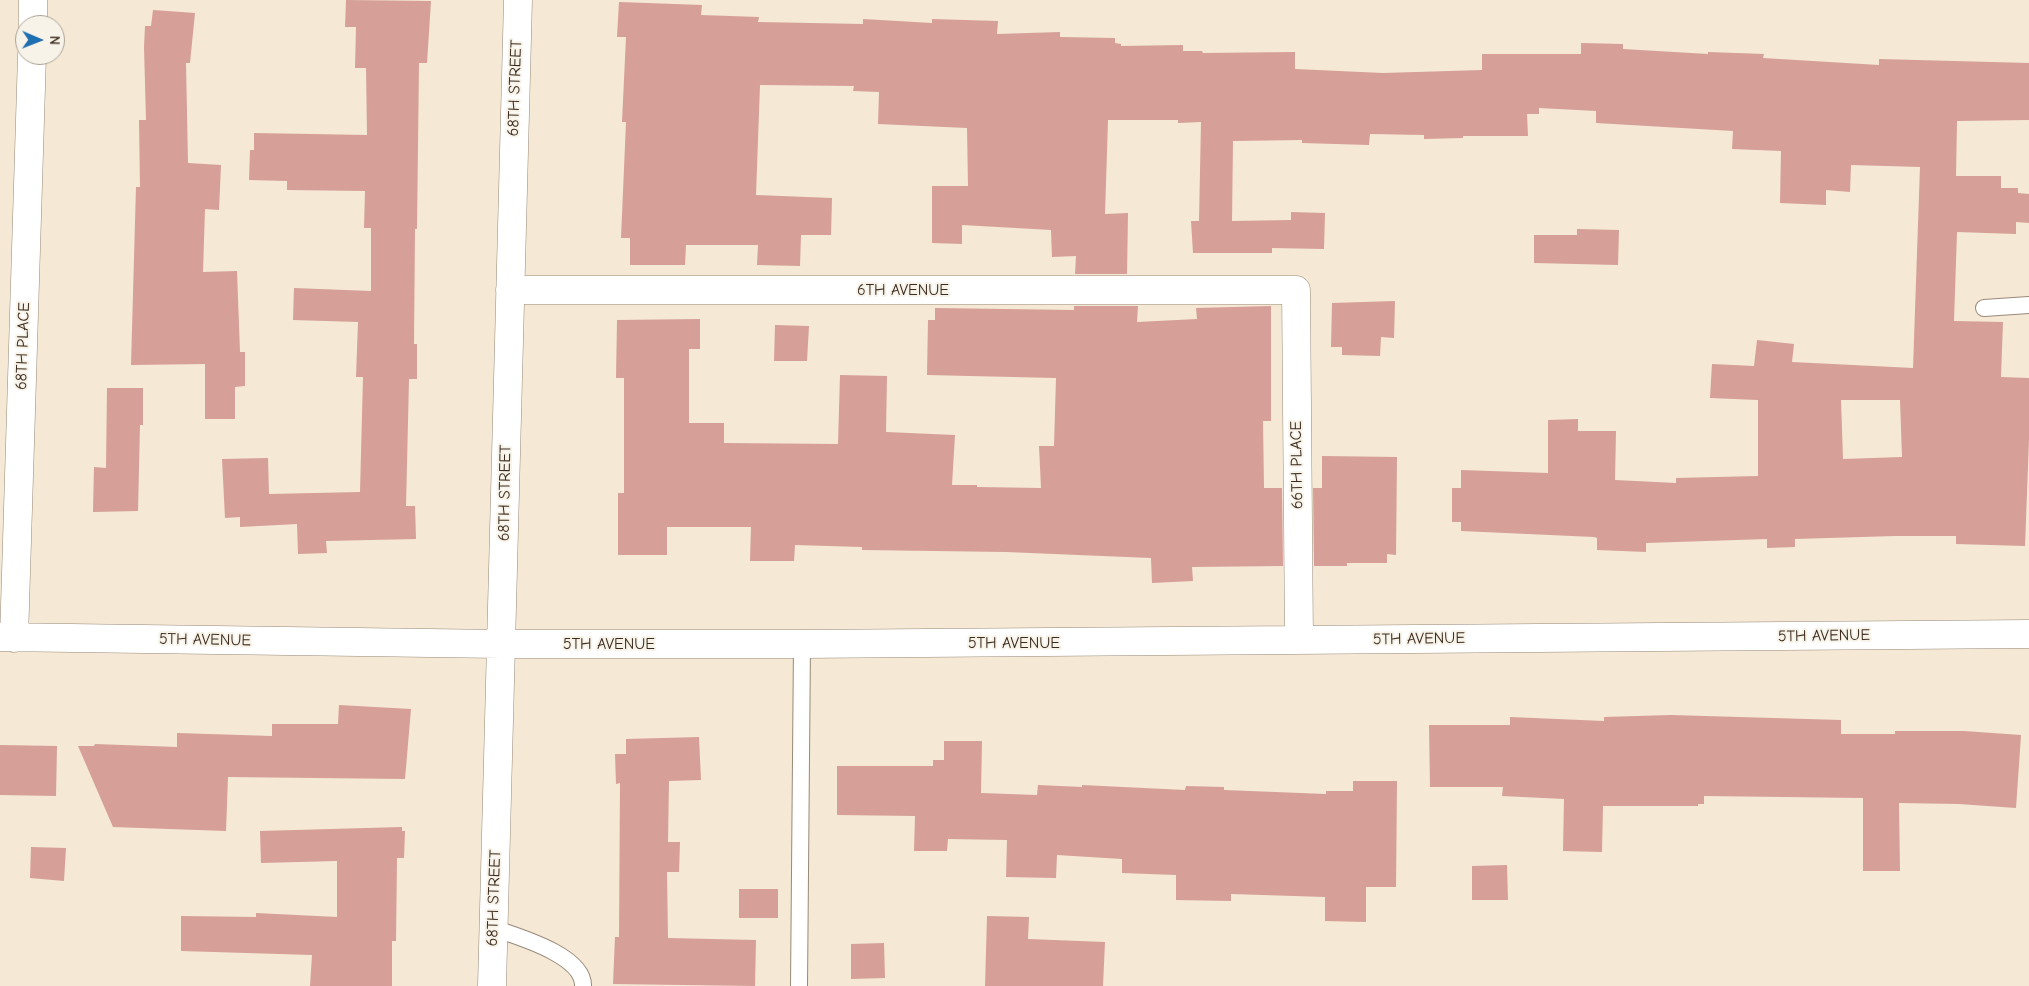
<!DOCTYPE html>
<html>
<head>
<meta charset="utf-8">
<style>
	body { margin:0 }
	#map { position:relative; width:2029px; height:986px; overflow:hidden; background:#f5e8d4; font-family:"Comic Neue",sans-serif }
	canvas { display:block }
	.north { position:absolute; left:15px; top:15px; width:50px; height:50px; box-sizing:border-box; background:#f7f3e8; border:1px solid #aca397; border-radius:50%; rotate:91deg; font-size:14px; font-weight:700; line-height:20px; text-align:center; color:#3b2a1e }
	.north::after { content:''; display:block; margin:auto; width:18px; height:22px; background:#1f6fb2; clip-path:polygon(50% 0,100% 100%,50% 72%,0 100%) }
</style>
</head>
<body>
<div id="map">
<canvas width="2029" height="986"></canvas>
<div class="north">N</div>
</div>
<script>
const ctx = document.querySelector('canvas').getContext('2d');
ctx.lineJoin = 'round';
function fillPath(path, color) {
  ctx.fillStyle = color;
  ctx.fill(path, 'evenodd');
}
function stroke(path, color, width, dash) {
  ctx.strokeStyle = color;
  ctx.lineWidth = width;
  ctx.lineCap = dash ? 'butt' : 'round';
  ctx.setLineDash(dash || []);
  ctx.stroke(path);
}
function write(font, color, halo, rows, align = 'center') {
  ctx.font = font + ' "Comic Neue",sans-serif';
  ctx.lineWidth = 4;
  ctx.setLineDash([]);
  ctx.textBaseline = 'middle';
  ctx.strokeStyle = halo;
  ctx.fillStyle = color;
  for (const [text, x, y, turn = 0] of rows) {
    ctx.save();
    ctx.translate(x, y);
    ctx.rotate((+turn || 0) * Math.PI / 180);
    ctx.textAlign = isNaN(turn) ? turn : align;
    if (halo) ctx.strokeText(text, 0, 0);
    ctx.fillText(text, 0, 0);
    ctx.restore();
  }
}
fillPath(new Path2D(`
	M 346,0 L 431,1 L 427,63 L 419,63 L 417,229 L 415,229 L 414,344 L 417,344 L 417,379 L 409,379 L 406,506 L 415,506 L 416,539 L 326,541 L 327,553 L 298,554 L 297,524 L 240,527 L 240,517 L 225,518 L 222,459 L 268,458 L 269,494 L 360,492 L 363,377 L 356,377 L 358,322 L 293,320 L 294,288 L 371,291 L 371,228 L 364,228 L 365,191 L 287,190 L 287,181 L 249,180 L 250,150 L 254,150 L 254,133 L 367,135 L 366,68 L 355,68 L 356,27 L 345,27 Z
	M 619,2 L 702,5 L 701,15 L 759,17 L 758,22 L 863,24 L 863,19 L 932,23 L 932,19 L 998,21 L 997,34 L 1060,32 L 1060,37 L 1115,38 L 1115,43 L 1121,44 L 1121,46 L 1183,45 L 1183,51 L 1202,51 L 1203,53 L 1295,52 L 1295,69 L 1383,73 L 1482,70 L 1482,54 L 1581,54 L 1581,43 L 1623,44 L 1623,49 L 1708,54 L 1708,52 L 1764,54 L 1763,58 L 1879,65 L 1879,59 L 2029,63 L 2029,120 L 1957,121 L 1956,176 L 2001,176 L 2001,188 L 2018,188 L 2018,193 L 2029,194 L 2029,223 L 2016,222 L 2016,234 L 1957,232 L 1954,321 L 2003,322 L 2001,377 L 2029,378 L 2029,439 L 2025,546 L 1956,544 L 1956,536 L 1895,536 L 1795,539 L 1795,547 L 1767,548 L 1767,539 L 1646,543 L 1646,552 L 1597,550 L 1597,538 L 1594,537 L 1461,531 L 1461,522 L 1452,522 L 1452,488 L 1461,488 L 1461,470 L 1548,473 L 1548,420 L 1578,419 L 1578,431 L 1616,431 L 1615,480 L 1676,483 L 1676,478 L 1758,476 L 1758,400 L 1710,398 L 1712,364 L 1754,366 L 1757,340 L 1794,344 L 1792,362 L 1913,368 L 1920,167 L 1851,165 L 1850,192 L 1826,190 L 1826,205 L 1780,203 L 1781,151 L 1732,149 L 1733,131 L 1596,123 L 1596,111 L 1539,108 L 1539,114 L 1527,114 L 1528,136 L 1463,136 L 1463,138 L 1424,139 L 1424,135 L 1370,134 L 1369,145 L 1302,143 L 1302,140 L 1233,141 L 1232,221 L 1291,220 L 1291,212 L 1325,213 L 1324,249 L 1272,248 L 1272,253 L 1193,253 L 1191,221 L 1199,221 L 1201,122 L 1178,123 L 1178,120 L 1108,120 L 1105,214 L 1128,213 L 1127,274 L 1075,274 L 1076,256 L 1052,257 L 1051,230 L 962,225 L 962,244 L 932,243 L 932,186 L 968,186 L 967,128 L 878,124 L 879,92 L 853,91 L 854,86 L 760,85 L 756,195 L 832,198 L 831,235 L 801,235 L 800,266 L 757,265 L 758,245 L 686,245 L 685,265 L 630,265 L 630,238 L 621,238 L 626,122 L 622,122 L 626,37 L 617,37 ZM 1841,400 L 1900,400 L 1902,457 L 1843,459 Z
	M 153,10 L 195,13 L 190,63 L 186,63 L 188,163 L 221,165 L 219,210 L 205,209 L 203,272 L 237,271 L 240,352 L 245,352 L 245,386 L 235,387 L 235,419 L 205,419 L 205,364 L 131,365 L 136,187 L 140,187 L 139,120 L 146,120 L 144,47 L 145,26 L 151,26 Z
	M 1577,229 L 1619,230 L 1618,265 L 1534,263 L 1534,235 L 1577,235 Z
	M 1395,301 L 1394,338 L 1381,337 L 1380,356 L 1342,355 L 1342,347 L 1331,347 L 1332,303 Z
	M 1074,306 L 1138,306 L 1137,322 L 1197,319 L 1196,308 L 1271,306 L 1271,421 L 1263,421 L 1264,488 L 1282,488 L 1283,566 L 1192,567 L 1193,581 L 1152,583 L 1151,558 L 1006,552 L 862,550 L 862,547 L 795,545 L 794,561 L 750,561 L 751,527 L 667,527 L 667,555 L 618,555 L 618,493 L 624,493 L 624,378 L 616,378 L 617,320 L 700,319 L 700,349 L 689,349 L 689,423 L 724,423 L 724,443 L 838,444 L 840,375 L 887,376 L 886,432 L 955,435 L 952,485 L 977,485 L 977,487 L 1041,488 L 1039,446 L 1054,446 L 1056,378 L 927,375 L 928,320 L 935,320 L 935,308 L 1074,310 Z
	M 775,325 L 809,326 L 807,361 L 774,361 Z
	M 107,388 L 143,388 L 143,425 L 140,425 L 138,511 L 93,512 L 94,467 L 106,468 Z
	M 1322,456 L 1397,457 L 1396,555 L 1387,554 L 1387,563 L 1347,563 L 1347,566 L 1314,566 L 1313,488 L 1322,488 Z
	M 339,705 L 411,709 L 405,779 L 228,777 L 226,831 L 113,827 L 78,746 L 94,746 L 95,744 L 177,747 L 177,733 L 272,736 L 272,724 L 338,724 Z
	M 1671,715 L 1841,720 L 1841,734 L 1895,734 L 1895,731 L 1964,731 L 2021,735 L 2016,808 L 1959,804 L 1899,803 L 1900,871 L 1863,871 L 1863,798 L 1704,796 L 1704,804 L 1698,804 L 1698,806 L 1603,806 L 1602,852 L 1563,851 L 1564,799 L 1502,796 L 1503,787 L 1430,787 L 1429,725 L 1510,725 L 1510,717 L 1604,721 L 1604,717 Z
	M 699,737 L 701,780 L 669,781 L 668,842 L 680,842 L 679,872 L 667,872 L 668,938 L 756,940 L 755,986 L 613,984 L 615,937 L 619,937 L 620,783 L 616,784 L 615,754 L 626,754 L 626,739 Z
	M 944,741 L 982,741 L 981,793 L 1037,795 L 1038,785 L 1082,787 L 1082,785 L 1185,790 L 1186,786 L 1224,787 L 1224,790 L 1326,794 L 1326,791 L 1353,791 L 1353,781 L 1397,781 L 1396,887 L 1366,887 L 1366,922 L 1325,921 L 1325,897 L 1231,894 L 1231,901 L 1176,900 L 1176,875 L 1122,873 L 1122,859 L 1057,855 L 1056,878 L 1006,877 L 1007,840 L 948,839 L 947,851 L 914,851 L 915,816 L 837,815 L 837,766 L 933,766 L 933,760 L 944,760 Z
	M 0,745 L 57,746 L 56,796 L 0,795 Z
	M 402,827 L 402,831 L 405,831 L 404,858 L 397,858 L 396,941 L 392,941 L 392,986 L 310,986 L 312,955 L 181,951 L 181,916 L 256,917 L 256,913 L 337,917 L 337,861 L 261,863 L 260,831 Z
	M 31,847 L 66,848 L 64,881 L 30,878 Z
	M 1507,865 L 1508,900 L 1472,900 L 1472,866 Z
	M 739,889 L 778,889 L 778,918 L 739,918 Z
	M 987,916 L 1029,917 L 1028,939 L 1105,942 L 1103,986 L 985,986 Z
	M 884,943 L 885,978 L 851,979 L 851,944 Z`), '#d69f98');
const service = new Path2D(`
	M 1984,308 L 2029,305
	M 493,928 C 516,936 584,955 583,986
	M 799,986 L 802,644`);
const minor = new Path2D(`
	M 33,25 L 33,0
	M 510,290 L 1296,290 L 1299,640
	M 0,637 L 501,644 L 802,644 L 2029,634
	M 14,638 L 32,55
	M 492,986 L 518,0`);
stroke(service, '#988979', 18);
stroke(minor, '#988979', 29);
stroke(service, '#fff', 16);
stroke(minor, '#fff', 28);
write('16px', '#3b2a1e', '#f7f3e8', [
	["68TH STREET",515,88,-88],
	["6TH AVENUE",903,290],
	["68TH PLACE",23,346,-88],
	["66TH PLACE",1297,465,-91],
	["68TH STREET",505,493,-89],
	["5TH AVENUE",1824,636,-1],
	["5TH AVENUE",1419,639,-1],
	["5TH AVENUE",205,640,1],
	["5TH AVENUE",1014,643],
	["5TH AVENUE",609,644],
	["68TH STREET",494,898,-88]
]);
</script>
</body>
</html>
